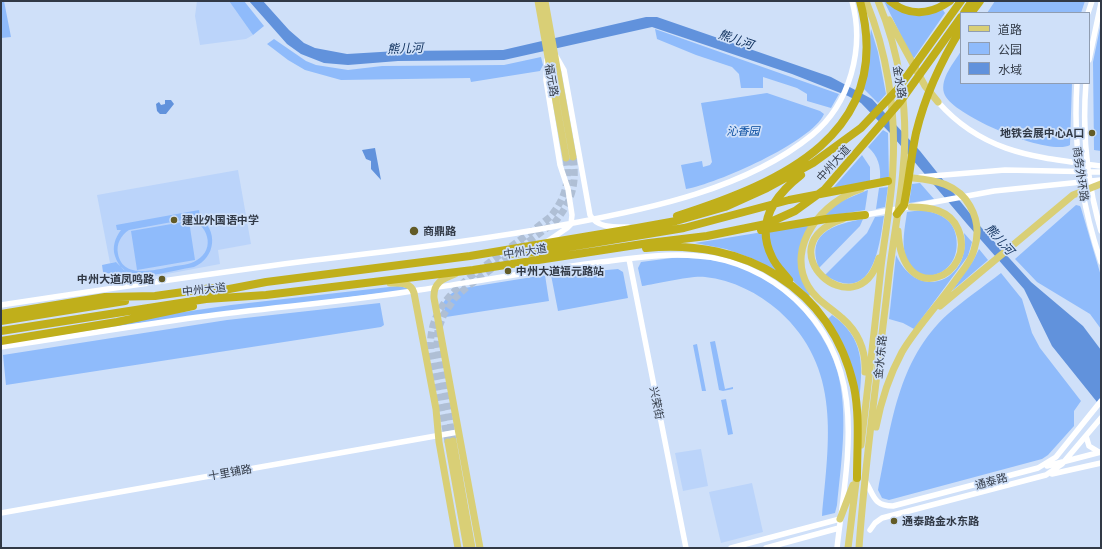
<!DOCTYPE html>
<html>
<head>
<meta charset="utf-8">
<style>
	body { margin:0 }
	#map { position:relative; width:1102px; height:549px; overflow:hidden; background:#cfe0f9; font-family:Georgia,"Noto Sans SC",serif }
	canvas { display:block }
	.frame { position:absolute; inset:0; border:2px solid #313946; pointer-events:none }
	.legend { position:absolute; left:960px; top:12px; width:130px; height:72px; box-sizing:border-box; background:#cfe0f9; border:1px solid #909db1; margin:0; padding:5px 7px; list-style:none; font-size:12px; color:#313946 }
	.legend li { display:flex; align-items:center; gap:8px; height:20px }
	.legend b { width:20px; border:1px solid #909db1 }
</style>
</head>
<body>
<div id="map">
<canvas width="1102" height="549"></canvas>
<div class="frame"></div>
<ul class="legend">
<li><b style="height:5px;background:#d9cf76"></b>道路</li>
<li><b style="height:11px;background:#8fbbfb"></b>公园</li>
<li><b style="height:11px;background:#6192dc"></b>水域</li>
</ul>
</div>
<script>
const ctx = document.querySelector('canvas').getContext('2d');
ctx.lineJoin = 'round';
function fillPath(path, color) {
  ctx.fillStyle = color;
  ctx.fill(path, 'evenodd');
}
function stroke(path, color, width, dash) {
  ctx.strokeStyle = color;
  ctx.lineWidth = width;
  ctx.lineCap = dash ? 'butt' : 'round';
  ctx.setLineDash(dash || []);
  ctx.stroke(path);
}
function write(font, color, halo, rows, align = 'center') {
  ctx.font = font + ' Georgia,"Noto Sans SC",serif';
  ctx.lineWidth = 3.5;
  ctx.setLineDash([]);
  ctx.textBaseline = 'middle';
  ctx.strokeStyle = halo;
  ctx.fillStyle = color;
  for (const [text, x, y, turn = 0] of rows) {
    ctx.save();
    ctx.translate(x, y);
    ctx.rotate((+turn || 0) * Math.PI / 180);
    ctx.textAlign = isNaN(turn) ? turn : align;
    if (halo) ctx.strokeText(text, 0, 0);
    ctx.fillText(text, 0, 0);
    ctx.restore();
  }
}
fillPath(new Path2D(`
	M 197,1 L 229,1 L 253,35 L 246,39 L 200,45 L 195,16 Z
	M 238,170 L 251,244 L 218,250 L 220,264 L 135,280 L 116,262 L 110,263 L 97,195 Z
	M 701,449 L 708,486 L 683,491 L 675,453 Z
	M 752,483 L 763,532 L 721,543 L 709,492 Z`), '#bbd4fa');
fillPath(new Path2D(`
	M 1,1 L 4,1 L 11,37 L 1,38 Z
	M 229,1 L 244,1 L 264,26 L 253,35 Z
	M 884,1 L 896,9 L 943,10 L 945,13 L 914,58 L 911,56 Z
	M 995,1 L 1085,1 L 1081,13 L 987,13 Z
	M 1101,23 L 1101,151 L 1094,150 L 1093,62 Z
	M 655,29 L 839,94 L 831,108 L 807,101 L 807,94 L 797,88 L 763,77 L 763,88 L 741,88 L 739,74 L 732,67 L 696,55 L 657,39 Z
	M 871,29 L 878,52 L 886,94 L 878,103 L 863,88 Z
	M 274,39 L 306,61 L 316,65 L 348,70 L 382,66 L 504,65 L 541,57 L 543,65 L 540,71 L 471,82 L 470,78 L 341,80 L 305,70 L 288,60 L 267,44 Z
	M 961,51 L 961,83 L 1072,83 L 1070,145 C 1050,157 950,115 944,93 C 940,78 954,63 961,51 Z
	M 767,93 L 820,111 L 824,114 C 812,142 716,184 686,189 L 681,165 L 702,161 L 703,167 L 710,165 L 712,162 L 701,103 Z
	M 883,130 L 888,133 L 889,178 L 880,180 C 881,166 878,156 868,147 Z
	M 862,155 L 870,167 L 870,181 L 833,188 Z
	M 920,183 L 934,199 L 909,203 L 912,184 Z
	M 888,187 L 885,207 L 876,209 L 879,188 Z
	M 868,190 L 865,210 L 823,217 L 839,202 Z
	M 1076,205 L 1080,206 L 1081,208 L 1101,276 L 1101,329 L 1090,314 L 1037,282 L 1015,259 Z
	M 199,210 L 200,216 L 198,217 C 219,229 216,258 194,267 C 180,269 151,277 138,276 C 127,275 118,266 115,256 C 112,247 115,238 121,230 L 117,230 L 116,225 ZM 188,219 C 208,223 216,249 197,260 C 190,265 179,265 171,267 C 153,270 123,279 118,254 C 116,244 121,235 129,230 Z
	M 922,210 C 938,213 953,218 956,236 C 963,275 918,290 906,258 C 901,244 905,227 907,212 Z
	M 884,216 C 879,247 873,306 825,275 L 867,233 L 875,217 Z
	M 863,219 L 860,226 L 819,268 C 805,232 836,224 863,219 Z
	M 189,221 L 195,260 L 137,270 L 131,231 Z
	M 809,225 C 799,245 797,275 810,295 L 809,296 L 786,274 L 773,254 L 768,232 Z
	M 763,232 L 777,271 L 751,258 L 726,249 L 695,243 Z
	M 964,233 L 972,242 L 968,256 L 914,329 L 903,323 L 889,319 L 896,255 C 919,304 972,280 964,233 Z
	M 979,249 L 988,260 L 952,291 L 973,261 Z
	M 672,258 C 696,257 722,260 744,268 C 788,285 829,333 839,378 C 848,419 841,464 837,505 L 835,513 L 822,516 C 829,440 842,368 779,311 C 758,293 733,280 705,277 C 692,275 657,284 642,286 L 638,268 L 641,262 Z
	M 116,262 L 135,280 L 103,272 L 102,265 Z
	M 618,269 L 623,272 L 628,298 L 558,311 L 551,275 Z
	M 1001,273 L 1022,299 L 1032,333 L 1040,348 L 1081,401 L 1074,411 L 1074,426 L 1048,455 L 1042,459 L 889,500 L 882,498 L 878,490 C 891,427 897,360 948,314 C 964,300 983,287 1001,273 Z
	M 545,275 L 549,301 L 446,317 L 443,303 L 448,296 L 458,289 Z
	M 398,286 L 407,288 L 407,290 L 116,326 L 157,316 L 231,305 Z
	M 380,303 L 384,325 L 381,327 L 6,385 L 3,355 L 227,320 Z
	M 832,315 C 865,338 863,366 859,402 L 843,345 L 828,319 Z
	M 715,341 L 725,389 L 733,387 L 733,389 L 723,391 L 719,390 L 710,342 Z
	M 697,344 L 706,391 L 702,391 L 693,345 Z
	M 726,399 L 733,434 L 728,435 L 721,400 Z`), '#8fbbfb');
fillPath(new Path2D(`
	M 249,1 L 263,1 L 289,30 L 304,43 L 315,48 L 347,54 L 397,51 L 503,50 L 646,17 L 657,17 L 831,77 L 872,99 L 920,151 L 980,226 L 1031,282 L 1083,326 L 1101,350 L 1101,407 L 1052,346 L 1024,289 L 967,224 L 890,133 L 861,103 L 848,96 L 792,74 L 652,27 L 504,60 L 398,61 L 348,65 L 324,63 L 301,54 L 287,44 Z
	M 165,100 L 171,100 L 174,104 L 166,114 L 160,114 L 157,111 L 156,104 L 159,102 L 161,105 L 165,104 Z
	M 375,148 L 381,180 L 371,169 L 371,161 L 366,159 L 362,150 Z`), '#6192dc');
stroke(new Path2D(`
	M 453,441 L 437,344 L 438,330 L 444,314 L 455,298 L 467,287 L 555,222 C 572,201 577,185 573,157
	M 448,442 L 431,351 C 426,304 467,279 501,254 C 517,242 534,230 550,217 C 565,199 570,182 566,158`), '#afbfd5', 7, [7, 3.5]);
stroke(new Path2D(`
	M 1088,13 L 1092,1
	M 556,56 L 564,70 L 590,215 C 597,228 614,227 628,227
	M 547,60 L 546,80 L 560,165 L 568,189 L 572,215 L 571,224 L 567,228 L 548,241
	M 1089,60 L 1101,3
	M 1077,83 C 1073,144 1081,204 1101,262
	M 1086,83 C 1082,133 1087,183 1101,231
	M 938,102 C 984,154 1036,157 1101,166
	M 920,177 L 1005,170 L 1101,172
	M 865,215 L 994,191 L 1101,180
	M 629,259 L 686,548
	M 1,305 C 100,290 200,275 299,262 C 389,251 479,241 568,224 C 649,209 746,189 812,135 C 850,104 865,48 852,1
	M 1,347 C 67,337 133,326 199,317 C 272,307 346,302 419,290 C 480,281 540,270 601,262 C 633,258 665,253 698,256 C 733,258 769,275 795,299 C 870,368 847,459 837,548
	M 1086,436 L 1089,446 L 1099,452
	M 1047,466 L 1101,452
	M 1052,474 L 1101,463
	M 866,482 C 874,496 874,506 893,506 L 1038,468 L 1056,457 L 1101,401
	M 1,513 L 458,432
	M 870,530 L 875,523 L 882,518 L 1046,475 L 1062,464 L 1101,418
	M 731,548 L 840,519
	M 766,548 L 839,528`), '#fff', 5.5);
stroke(new Path2D(`
	M 538,1 L 566,158
	M 545,1 L 573,157
	M 889,20 L 925,86 L 938,102
	M 861,189 C 823,201 785,246 808,286 C 816,300 830,307 842,318 C 858,332 866,351 865,372
	M 843,219 C 762,246 857,332 879,258
	M 898,231 C 902,311 978,275 958,229 C 950,210 930,207 911,207
	M 455,274 C 442,279 433,283 434,298 L 480,548
	M 390,283 C 400,283 411,282 414,293 L 436,409 L 439,442 L 458,548
	M 940,306 L 1073,195 L 1101,184
	M 876,427 C 881,401 889,376 902,352 C 917,327 938,305 955,281 C 962,271 971,262 974,250 C 979,235 978,220 970,206 C 958,184 935,180 913,178
	M 453,441 L 472,548
	M 448,442 L 467,548
	M 861,445 C 868,386 875,327 881,267 C 885,233 892,199 893,165 C 896,110 887,52 866,1
	M 840,519 L 853,485
	M 848,548 L 857,474
	M 859,548 C 865,457 879,365 889,275 C 893,240 900,205 903,170 C 909,113 900,53 878,1`), '#d9cf76', 7);
stroke(new Path2D(`
	M 890,1 C 909,17 930,15 950,1
	M 964,13 L 972,1
	M 971,13 L 980,1
	M 897,214 L 904,205 C 909,181 911,156 916,133 C 925,96 941,61 961,29
	M 677,216 C 780,183 896,134 860,1
	M 761,230 L 826,219 L 865,215
	M 646,248 C 743,238 832,287 854,387 C 860,416 857,448 857,478
	M 509,254 L 539,252 L 684,228 L 789,200 L 888,181
	M 789,280 C 783,272 776,266 772,257 C 755,223 774,196 801,175
	M 203,294 L 266,282 L 470,256 L 637,228 L 676,221 L 725,207 L 767,188 L 813,163 L 861,128 L 897,90 L 961,1
	M 1,314 L 105,297 L 155,296 L 212,288
	M 1,321 L 125,301
	M 1,331 L 206,299 L 266,295 L 473,270 L 649,243 L 707,236 L 766,224 L 795,211 L 824,190 L 900,102 L 961,17
	M 1,341 L 117,322 L 193,306`), '#c0af1b', 8);
for (const [x, y, r, color] of [
	[1092,133,4,"#625b27"],
	[174,220,4,"#625b27"],
	[414,231,5,"#625b27"],
	[508,271,4,"#625b27"],
	[162,279,4,"#625b27"],
	[894,521,4,"#625b27"]
]) {
  const dot = new Path2D();
  dot.arc(x, y, r, 0, 2 * Math.PI);
  ctx.fillStyle = color;
  ctx.fill(dot);
  stroke(dot, '#cfe0f9', 1.5);
}
write('11px', '#313946', '#cfe0f9', [
	["福元路",552,80,80],
	["金水路",900,82,81],
	["中州大道",833,163,-48],
	["商务外环路",1081,174,82],
	["中州大道",525,251,-9],
	["中州大道",204,289,-6],
	["金水东路",880,357,-84],
	["兴荣街",657,403,79],
	["十里铺路",230,472,-10],
	["通泰路",991,481,-15]
]);
write('italic 11px', '#00479c', '#cfe0f9', [
	["沁香园",743,131]
]);
write('bold 11px', '#313946', '#cfe0f9', [
	["地铁会展中心A口",1084,133,"right"],
	["建业外国语中学",182,220],
	["商鼎路",423,231],
	["中州大道福元路站",516,271],
	["中州大道凤鸣路",154,279,"right"],
	["通泰路金水东路",902,521]
], 'left');
write('italic 12px', '#082a58', '#cfe0f9', [
	["熊儿河",736,39,19],
	["熊儿河",405,48,-2],
	["熊儿河",1000,239,49]
]);
</script>
</body>
</html>
